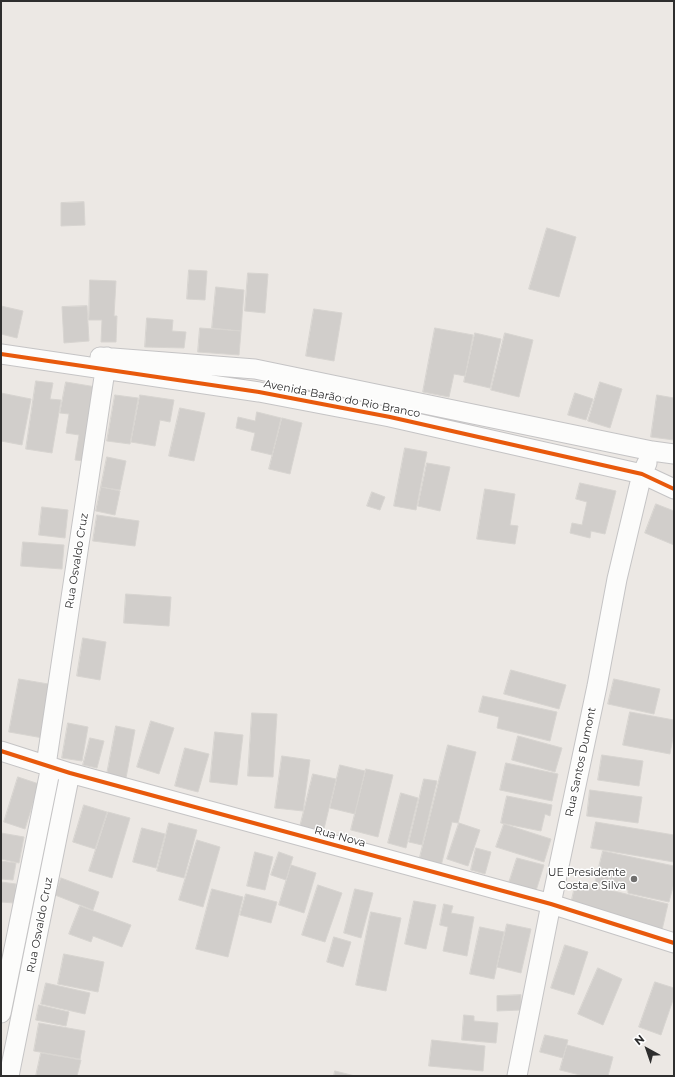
<!DOCTYPE html>
<html>
<head>
<meta charset="utf-8">
<style>
	body { margin:0 }
	#map { position:relative; width:675px; height:1077px; overflow:hidden; background:#ece8e4; font-family:Montserrat,sans-serif }
	canvas { display:block }
	.frame { position:absolute; inset:0; border:2px solid #2e2e2e; pointer-events:none }
	.north { position:absolute; left:627px; top:1029px; width:40px; height:40px; -webkit-text-stroke:3px #fff; paint-order:stroke; rotate:320deg; font-size:11px; font-weight:700; line-height:16px; text-align:center; color:#2e2e2e }
	.north::after { content:''; display:block; margin:auto; width:14px; height:18px; background:#2e2e2e; clip-path:polygon(50% 0,100% 100%,50% 72%,0 100%) }
</style>
</head>
<body>
<div id="map">
<canvas width="675" height="1077"></canvas>
<div class="frame"></div>
<div class="north">N</div>
</div>
<script>
const ctx = document.querySelector('canvas').getContext('2d');
ctx.lineJoin = 'round';
function fillPath(path, color) {
  ctx.fillStyle = color;
  ctx.fill(path, 'evenodd');
}
function stroke(path, color, width, dash) {
  ctx.strokeStyle = color;
  ctx.lineWidth = width;
  ctx.lineCap = dash ? 'butt' : 'round';
  ctx.setLineDash(dash || []);
  ctx.stroke(path);
}
function write(font, color, halo, rows, align = 'center') {
  ctx.font = font + ' Montserrat,sans-serif';
  ctx.lineWidth = 3;
  ctx.setLineDash([]);
  ctx.textBaseline = 'middle';
  ctx.strokeStyle = halo;
  ctx.fillStyle = color;
  for (const [text, x, y, turn = 0] of rows) {
    ctx.save();
    ctx.translate(x, y);
    ctx.rotate((+turn || 0) * Math.PI / 180);
    ctx.textAlign = isNaN(turn) ? turn : align;
    if (halo) ctx.strokeText(text, 0, 0);
    ctx.fillText(text, 0, 0);
    ctx.restore();
  }
}
const building = new Path2D(`
	M 84,202 L 85,225 L 61,226 L 61,203 Z
	M 547,228 L 576,237 L 559,297 L 529,289 Z
	M 189,270 L 207,271 L 205,300 L 187,299 Z
	M 248,273 L 268,274 L 265,313 L 245,311 Z
	M 90,280 L 116,281 L 114,316 L 117,316 L 116,342 L 101,342 L 102,320 L 89,320 Z
	M 216,287 L 244,290 L 241,331 L 212,328 Z
	M 1,306 L 23,311 L 17,338 L 1,334 Z
	M 87,306 L 89,341 L 64,343 L 62,307 Z
	M 314,309 L 342,313 L 334,361 L 306,356 Z
	M 147,318 L 173,320 L 172,331 L 186,332 L 184,348 L 145,347 Z
	M 200,328 L 241,331 L 239,355 L 198,352 Z
	M 435,328 L 473,335 L 465,376 L 454,374 L 449,397 L 423,392 Z
	M 475,333 L 501,339 L 490,388 L 464,382 Z
	M 505,333 L 533,340 L 519,397 L 491,390 Z
	M 36,381 L 53,383 L 50,399 L 61,400 L 52,453 L 26,449 Z
	M 66,382 L 96,387 L 84,461 L 75,460 L 79,435 L 66,433 L 69,414 L 60,413 Z
	M 600,382 L 622,389 L 610,428 L 588,421 Z
	M 1,393 L 31,399 L 22,445 L 1,441 Z
	M 575,393 L 593,399 L 586,420 L 568,415 Z
	M 115,395 L 138,398 L 130,444 L 107,441 Z
	M 140,395 L 174,400 L 170,422 L 160,420 L 155,446 L 131,442 Z
	M 657,395 L 674,398 L 674,440 L 651,437 Z
	M 180,408 L 205,413 L 194,461 L 169,456 Z
	M 257,412 L 281,418 L 272,455 L 251,450 L 255,433 L 236,428 L 238,417 L 255,421 Z
	M 282,418 L 302,423 L 290,474 L 269,469 Z
	M 405,448 L 427,452 L 416,510 L 394,506 Z
	M 107,457 L 126,461 L 120,490 L 101,487 Z
	M 427,463 L 450,467 L 440,511 L 418,506 Z
	M 580,483 L 616,491 L 605,534 L 591,531 L 590,538 L 570,533 L 572,523 L 582,525 L 587,502 L 576,499 Z
	M 101,487 L 120,491 L 115,515 L 96,511 Z
	M 485,489 L 515,494 L 510,525 L 518,526 L 515,544 L 477,539 Z
	M 372,492 L 385,497 L 380,510 L 367,506 Z
	M 656,504 L 674,511 L 674,545 L 645,533 Z
	M 42,507 L 68,510 L 65,538 L 39,535 Z
	M 97,515 L 139,521 L 135,546 L 93,541 Z
	M 23,542 L 64,545 L 62,569 L 21,566 Z
	M 126,594 L 171,597 L 169,626 L 124,623 Z
	M 83,638 L 106,642 L 100,680 L 77,676 Z
	M 511,670 L 566,685 L 559,709 L 504,694 Z
	M 19,679 L 54,685 L 43,738 L 9,732 Z
	M 614,679 L 660,689 L 654,714 L 608,704 Z
	M 483,696 L 557,712 L 550,741 L 497,728 L 499,717 L 479,712 Z
	M 630,712 L 674,720 L 674,732 L 670,754 L 623,745 Z
	M 252,713 L 277,714 L 273,777 L 248,776 Z
	M 151,721 L 174,728 L 159,774 L 137,767 Z
	M 68,723 L 88,727 L 82,761 L 62,758 Z
	M 116,726 L 135,730 L 126,778 L 107,774 Z
	M 215,732 L 243,735 L 237,785 L 210,782 Z
	M 518,736 L 562,748 L 555,772 L 512,760 Z
	M 90,738 L 104,741 L 97,768 L 83,765 Z
	M 448,745 L 476,752 L 458,823 L 452,822 L 441,866 L 419,861 Z
	M 185,748 L 209,754 L 198,792 L 175,786 Z
	M 602,755 L 643,761 L 639,786 L 598,780 Z
	M 282,756 L 310,760 L 303,811 L 275,808 Z
	M 506,763 L 558,774 L 552,801 L 500,790 Z
	M 340,765 L 365,771 L 355,814 L 330,808 Z
	M 366,769 L 393,775 L 378,837 L 351,830 Z
	M 313,774 L 336,779 L 323,833 L 300,827 Z
	M 18,777 L 39,784 L 25,829 L 4,822 Z
	M 424,779 L 437,781 L 422,845 L 409,842 Z
	M 590,790 L 642,797 L 638,823 L 587,816 Z
	M 401,793 L 418,798 L 406,848 L 388,843 Z
	M 507,796 L 552,805 L 550,816 L 545,814 L 541,831 L 501,823 Z
	M 84,805 L 107,812 L 95,849 L 73,842 Z
	M 108,812 L 130,818 L 112,878 L 89,871 Z
	M 596,822 L 674,835 L 674,862 L 591,848 Z
	M 169,823 L 197,830 L 184,878 L 157,871 Z
	M 459,823 L 480,830 L 468,866 L 447,859 Z
	M 504,824 L 551,839 L 544,862 L 496,847 Z
	M 142,828 L 165,834 L 156,868 L 133,862 Z
	M 1,833 L 24,837 L 19,863 L 1,859 Z
	M 197,840 L 220,847 L 203,907 L 179,900 Z
	M 476,848 L 491,852 L 485,874 L 471,870 Z
	M 603,851 L 674,866 L 674,883 L 669,902 L 628,893 L 628,890 L 595,883 Z
	M 255,852 L 273,857 L 265,890 L 247,886 Z
	M 279,852 L 293,857 L 286,880 L 271,875 Z
	M 517,858 L 544,865 L 535,894 L 508,886 Z
	M 1,861 L 16,863 L 13,880 L 1,879 Z
	M 291,865 L 316,873 L 304,913 L 279,905 Z
	M 61,878 L 99,892 L 93,910 L 55,895 Z
	M 1,882 L 16,884 L 14,903 L 1,902 Z
	M 576,882 L 668,904 L 662,930 L 570,908 Z
	M 318,885 L 342,893 L 325,942 L 302,935 Z
	M 212,889 L 243,897 L 228,957 L 196,949 Z
	M 355,889 L 373,893 L 361,938 L 344,933 Z
	M 246,894 L 277,902 L 271,923 L 240,915 Z
	M 414,901 L 436,905 L 426,949 L 405,944 Z
	M 444,904 L 453,906 L 451,913 L 474,917 L 467,956 L 443,951 L 448,927 L 440,925 Z
	M 80,906 L 131,925 L 122,947 L 93,936 L 91,942 L 69,934 Z
	M 371,912 L 401,918 L 386,991 L 356,985 Z
	M 507,924 L 531,929 L 521,973 L 497,967 Z
	M 480,927 L 504,932 L 494,979 L 470,974 Z
	M 334,937 L 351,942 L 343,967 L 327,962 Z
	M 565,945 L 588,952 L 574,995 L 551,988 Z
	M 64,954 L 104,962 L 98,992 L 58,984 Z
	M 598,968 L 622,979 L 603,1025 L 578,1014 Z
	M 655,982 L 674,988 L 674,997 L 661,1035 L 639,1027 Z
	M 46,983 L 90,993 L 85,1014 L 41,1004 Z
	M 521,995 L 521,1010 L 497,1011 L 497,996 Z
	M 39,1005 L 69,1012 L 66,1026 L 36,1020 Z
	M 464,1015 L 474,1016 L 474,1021 L 498,1023 L 496,1043 L 462,1040 Z
	M 39,1023 L 85,1031 L 80,1059 L 34,1051 Z
	M 545,1035 L 568,1040 L 563,1058 L 540,1052 Z
	M 432,1040 L 485,1046 L 483,1071 L 429,1066 Z
	M 567,1045 L 613,1057 L 608,1076 L 584,1076 L 560,1070 Z
	M 41,1053 L 81,1060 L 77,1076 L 36,1076 Z
	M 335,1071 L 355,1076 L 334,1076 Z`);
fillPath(building, '#d1cecb');
stroke(building, '#d7d4d0', 1);
const minor = new Path2D(`
	M 1,354 L 259,392 L 390,417 L 642,474 L 674,489
	M 100,357 L 255,369 L 652,451 L 674,454
	M 1,751 L 70,773 L 551,904 L 674,943
	M 46,765 L 107,357
	M 1,1013 L 51,766
	M 9,1076 L 70,773
	M 517,1076 L 551,904 L 597,686 L 617,579 L 642,474 L 647,463`);
stroke(minor, '#c5c4c5', 21);
stroke(minor, '#fcfcfb', 19);
stroke(new Path2D(`
	M 1,354 L 259,392 L 390,417 L 642,474 L 674,489
	M 1,751 L 70,773 L 551,904 L 674,943`), '#e8590c', 4);
for (const [x, y, r, color] of [
	[634,879,4,"#706f6e"]
]) {
  const dot = new Path2D();
  dot.arc(x, y, r, 0, 2 * Math.PI);
  ctx.fillStyle = color;
  ctx.fill(dot);
  stroke(dot, '#fff', 1.5);
}
write('11px', '#2e2e2e', '#fff', [
	["Avenida Barão do Rio Branco",342,399,11],
	["Rua Osvaldo Cruz",77,561,-81],
	["Rua Santos Dumont",581,762,-78],
	["Rua Nova",340,837,15],
	["Rua Osvaldo Cruz",40,925,-79]
]);
write('11px', '#2e2e2e', '#fff', [
	["UE Presidente",626,873],
	["Costa e Silva",626,886]
], 'right');
</script>
</body>
</html>
